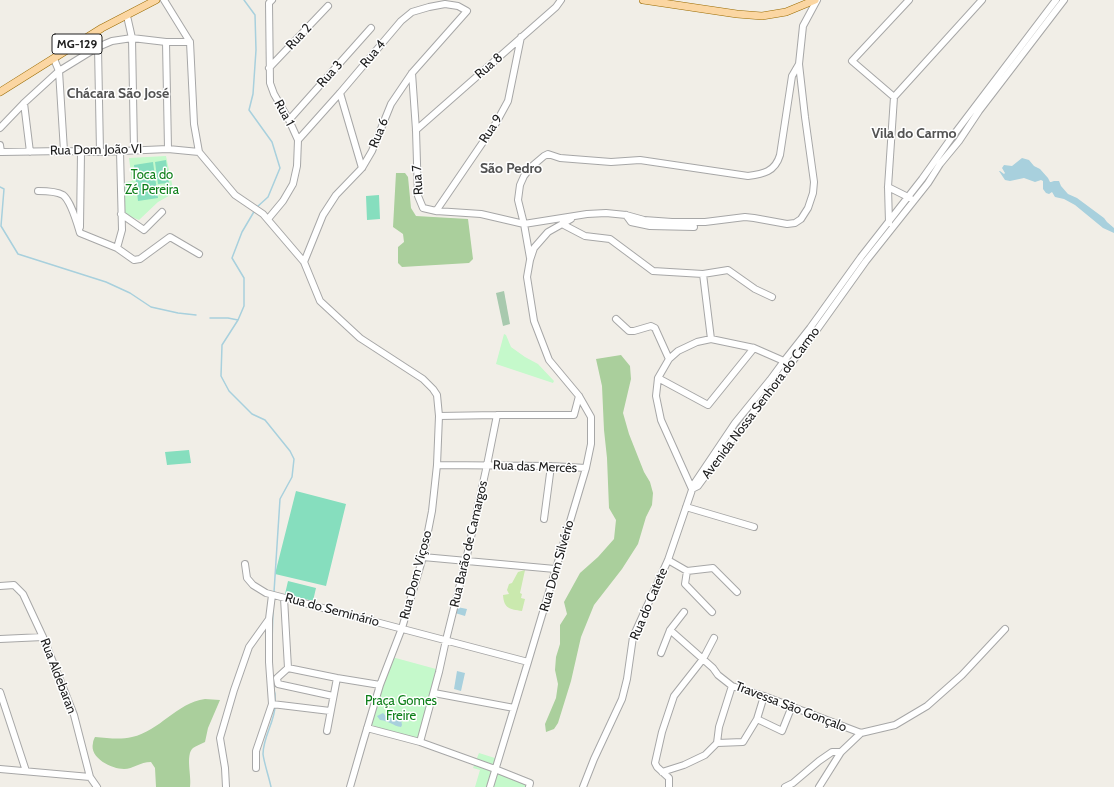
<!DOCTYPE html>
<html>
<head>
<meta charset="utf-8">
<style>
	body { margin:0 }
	canvas { display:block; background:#f1eee7 }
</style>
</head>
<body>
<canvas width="1114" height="787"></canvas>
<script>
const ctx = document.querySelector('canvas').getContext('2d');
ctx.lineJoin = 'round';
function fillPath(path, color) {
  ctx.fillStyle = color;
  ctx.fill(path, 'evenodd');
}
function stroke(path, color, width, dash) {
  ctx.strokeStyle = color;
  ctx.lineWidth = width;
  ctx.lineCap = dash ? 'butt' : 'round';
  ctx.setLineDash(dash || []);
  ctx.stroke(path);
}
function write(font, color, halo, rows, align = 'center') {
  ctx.font = font + ' Cabin,sans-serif';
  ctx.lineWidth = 3;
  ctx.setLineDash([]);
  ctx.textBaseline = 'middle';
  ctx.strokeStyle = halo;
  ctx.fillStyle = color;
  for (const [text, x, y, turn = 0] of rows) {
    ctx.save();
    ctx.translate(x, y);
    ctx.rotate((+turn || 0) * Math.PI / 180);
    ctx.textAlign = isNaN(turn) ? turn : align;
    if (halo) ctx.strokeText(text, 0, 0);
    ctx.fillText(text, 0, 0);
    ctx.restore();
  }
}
fillPath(new Path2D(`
	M 525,570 L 520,593 L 522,594 L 521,598 L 525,599 L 522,611 C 510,609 504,609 503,595 L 509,594 L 507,590 L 509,584 L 512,583 L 518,572 Z`), '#cae9ae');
fillPath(new Path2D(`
	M 396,173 L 405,173 L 408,177 L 411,208 L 416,216 L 468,219 L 473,259 L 469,263 L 402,267 L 398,263 L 398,247 L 404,242 L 403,234 L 393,227 Z
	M 621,355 L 630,366 L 631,379 L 623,413 L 629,434 L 644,472 L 650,482 L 653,493 L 652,505 L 646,517 L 638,544 L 622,569 L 594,605 L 581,637 L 571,681 L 558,723 L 554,729 L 546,732 L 545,724 L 556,698 L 558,684 L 555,670 L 556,657 L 560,644 L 560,625 L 567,614 L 564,602 L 580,573 L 598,557 L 614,539 L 616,520 L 609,508 L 607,458 L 604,430 L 602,386 L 596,359 Z
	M 205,699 L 220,700 L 208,728 L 205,742 C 201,744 196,746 193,748 C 185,755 192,777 190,787 L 156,787 L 155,768 L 151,762 C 140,762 133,769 124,769 C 112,769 89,758 93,743 C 93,741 94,739 95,737 C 108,738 120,740 132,737 C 160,731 176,703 205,699 Z`), '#aacf9c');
fillPath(new Path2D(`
	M 504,291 L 510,324 L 503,326 L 496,293 Z`), '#a8c9ae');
fillPath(new Path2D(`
	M 166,156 L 174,193 L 158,202 L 139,220 L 119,212 L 119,183 L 132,181 L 129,158 Z
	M 504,334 L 506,335 L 511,347 L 525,357 L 538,364 L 554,381 L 553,383 L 496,364 Z
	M 392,657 L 436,669 L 419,741 L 368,724 Z
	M 479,753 L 498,759 L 495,771 L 533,780 L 531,787 L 475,787 L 480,770 L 473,768 Z`), '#c5f9cb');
fillPath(new Path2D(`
	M 166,160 L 169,183 L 158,184 L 155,162 Z
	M 153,162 L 158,198 L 138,201 L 134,165 Z
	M 171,185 L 172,192 L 160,193 L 159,187 Z
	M 379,195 L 380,219 L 367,220 L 366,196 Z
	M 189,450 L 191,463 L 167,465 L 165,452 Z
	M 296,491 L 346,504 L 326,586 L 275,574 Z
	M 288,581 L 316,588 L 313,601 L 285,594 Z`), '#86debe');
fillPath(new Path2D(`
	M 1022,158 L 1029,160 L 1034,166 L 1040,169 L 1048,178 L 1050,182 L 1051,182 L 1054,181 L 1059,181 L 1061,186 L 1068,194 L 1077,198 L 1104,218 L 1107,222 L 1114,228 L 1114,233 L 1103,228 L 1075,205 L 1064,199 L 1055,197 L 1052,192 L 1049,194 L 1046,193 L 1043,189 L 1043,181 L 1041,180 L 1035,182 L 1024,178 L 1010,181 L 1005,180 L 999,171 L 1000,171 L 1004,174 L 1005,173 L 1002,168 L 1004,165 L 1012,166 Z
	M 457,607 L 467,609 L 465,616 L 455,613 Z
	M 457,671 L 465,673 L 461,691 L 454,689 Z
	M 383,713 C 385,715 387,718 390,718 C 394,719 397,717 401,719 L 402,725 L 401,727 C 393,726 390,721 380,720 L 377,716 Z`), '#a8d0dd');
stroke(new Path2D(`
	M 244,0 L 255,15 L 256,50 L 253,94 L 249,110 L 272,142 L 280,168 L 268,197 L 257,207
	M 0,187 L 4,189 L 1,226 L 18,254 L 106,282 L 130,293 L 151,307 L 178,313 L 196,315
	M 255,210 L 242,232 L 232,258 L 244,278 L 244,306 L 238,320 L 222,345 L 221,376 L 229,391 L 252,414 L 265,420 L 290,451 L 294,459 L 292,477 L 280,499 L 274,592
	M 210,318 L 228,318 L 238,320
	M 272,644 L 273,608
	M 273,686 L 275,694 L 275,702
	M 271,787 C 269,777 264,763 263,754 C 263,737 275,721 275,706`), '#a8d0dd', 1.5);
const minor = new Path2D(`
	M 164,0 L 190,42 L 194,124 L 199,152 L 235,195 L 263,214 L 304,262 L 320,301 L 360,338 L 423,379 L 433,389 L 437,395 L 439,416 L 437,465 L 432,511 L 423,557 L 402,628 L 380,685 L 363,742 L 350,787
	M 127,16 L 132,38 L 134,150
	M 166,42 L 168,149
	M 98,47 L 100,152
	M 54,59 L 59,71 L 64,151
	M 269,68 L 328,6
	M 412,73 L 416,130 L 418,196 L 423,208 L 436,211 L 481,214 L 524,224 L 587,214 L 606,213 L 626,215 L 644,220 L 672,222 L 705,222 L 745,217 L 754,218 L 787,224 L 795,223 L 801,219 L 808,208 L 813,193 L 814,182 L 805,117 L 799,64
	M 340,93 L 362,168
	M 894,97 L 852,61 L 909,0
	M 894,97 L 982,0
	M 24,103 L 30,152
	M 289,120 L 371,28
	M 0,128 L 24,103 L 59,71 L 98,47 L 112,41 L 132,38 L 166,42 L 190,42
	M 416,130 L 556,7 L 561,0
	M 298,140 L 340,93 L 401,21 L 412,12 L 429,7 L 445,4 L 458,6 L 467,11 L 412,73 L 391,104 L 372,151 L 362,168 L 336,195 L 323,215 L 304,262
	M 0,145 L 1,152 L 64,151 L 100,152 L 168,149 L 199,152
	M 888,187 L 910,198
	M 38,191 C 46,191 56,191 63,195 C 71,201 77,223 80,233 L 117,248 L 134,260 L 140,259 L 170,237 L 199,254
	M 436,211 L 496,123 L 508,101 L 521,37
	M 121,214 L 144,230 L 162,212
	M 626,215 L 631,222 L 650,226 L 694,227
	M 268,219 L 283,201 L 293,184 L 297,166 L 298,140 L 289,120 L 274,94 L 270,83 L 269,3 L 272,0
	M 889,223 L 888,187 L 894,97
	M 562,224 L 585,236 L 610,239 L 653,271 L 703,274 L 728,270 L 755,289 L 772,297
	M 80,227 L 81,152
	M 117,248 L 122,230 L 120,151
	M 530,258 L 524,224 L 518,200 L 520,185 L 524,176 L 531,167 L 544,156 L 548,154 L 560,158 L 611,162 L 640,160 L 748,176 C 763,174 775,172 780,155 L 792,76 L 799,64 L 803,26 L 817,0
	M 703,274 L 711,339
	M 616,319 L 629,331 L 634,331 L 651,326 L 655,328 L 669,359
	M 658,378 L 708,405 L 754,348
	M 439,416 L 497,415 L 574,415 L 579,396
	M 437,465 L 551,466 L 586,468
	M 692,489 L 698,486 L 733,438 L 816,331 L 866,261 L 928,183 L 940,164 L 959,141 L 979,111 L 1064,0
	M 692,489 L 661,420 L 656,396 L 658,378 L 669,359 L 678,351 L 697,342 L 711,339 L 754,348 L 786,362
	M 686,507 L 754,527
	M 544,519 L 551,466
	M 423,557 L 555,569
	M 668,560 L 687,571 L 685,584 L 712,612
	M 245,564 L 247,578 L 253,585 L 266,593 L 528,662
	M 687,571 L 713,568 L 737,592
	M 0,586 L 14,585 L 23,594 L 43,637 L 74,715 L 90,777 L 97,787
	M 284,598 L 288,668 L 337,678 L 380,685
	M 670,630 L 713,668 L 718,675 L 732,686 L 764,696 L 861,733
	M 0,639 L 43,637
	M 661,653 L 670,630 L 684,612
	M 288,668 L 277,678 L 278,684 L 333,696
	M 0,692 L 26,771
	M 434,693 L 514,708
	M 272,704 L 330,711
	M 757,719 L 764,696
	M 367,728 L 420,742 L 495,769 L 530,783 L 529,787
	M 327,731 L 337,678
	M 861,733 L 895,725 L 927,706 L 962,675 L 1005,629
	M 420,742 L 439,672 L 446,640 L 466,560 L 487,465 L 497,415
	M 717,743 L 743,742 L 757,719 L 782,731 L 792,706
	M 256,768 L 256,751 L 272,704 L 269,662 L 269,619 L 272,595
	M 0,769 L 90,777
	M 662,772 L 684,765 L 705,755 L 717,743 L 719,727 L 732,686
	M 226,787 L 225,768 L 220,738 L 234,690 L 249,647 L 269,619
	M 490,787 L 528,662 L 586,468 L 591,444 L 591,417 L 579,396 L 549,360 L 534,321 L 527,277 L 530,260 L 534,248 L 548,232 L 571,219
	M 583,787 L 594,759 L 622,699 L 627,679 L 633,637 L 668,560 L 694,484 L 735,423 L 770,380 L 784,361 L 810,328 L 861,257 L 922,179 L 952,137 L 1056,0
	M 669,787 L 669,778 L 657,767 L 655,763 L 662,732 L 674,696 L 703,659 L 714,638
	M 785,787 L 793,783 L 819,761 L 832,752 L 841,752
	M 819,787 L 841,752 L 861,733`);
const major = new Path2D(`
	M 643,0 L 737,14 L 762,16 L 786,12 L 815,0
	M 0,92 L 102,28 L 156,0`);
stroke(minor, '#a7a7a7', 8);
stroke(major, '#9a6b02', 8);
stroke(minor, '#fff', 6);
stroke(major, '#fbd6a2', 7);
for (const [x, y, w] of [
	[77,44,50]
]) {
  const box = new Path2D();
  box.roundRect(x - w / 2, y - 10, w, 20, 3);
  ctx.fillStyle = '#fff';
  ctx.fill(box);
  stroke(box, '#202020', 1);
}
write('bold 12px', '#202020', null, [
	["MG-129",77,44]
]);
write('13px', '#202020', '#fff', [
	["Rua 2",299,37,-46],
	["Rua 4",373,54,-50],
	["Rua 8",489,66,-41],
	["Rua 3",330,74,-48],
	["Rua 1",284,113,62],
	["Rua 9",491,129,-57],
	["Rua 6",379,133,-68],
	["Rua Dom João VI",96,150,-1],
	["Rua 7",418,180,-94],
	["Avenida Nossa Senhora do Carmo",761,403,-53],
	["Rua das Mercês",535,467,2],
	["Rua Barão de Camargos",469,544,-77],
	["Rua Dom Silvério",557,566,-74],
	["Rua Dom Viçoso",416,575,-75],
	["Rua do Catete",649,604,-67],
	["Rua do Seminário",332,610,15],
	["Rua Aldebaran",58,676,69],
	["Travessa São Gonçalo",791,707,21]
]);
write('13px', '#0d7f19', '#fff', [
	["Toca do",152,175],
	["Zé Pereira",152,190],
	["Praça Gomes",401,701],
	["Freire",401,716]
]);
write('bold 14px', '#535353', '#fff', [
	["Chácara São José",118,94],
	["Vila do Carmo",914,134],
	["São Pedro",511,169]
]);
</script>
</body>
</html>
